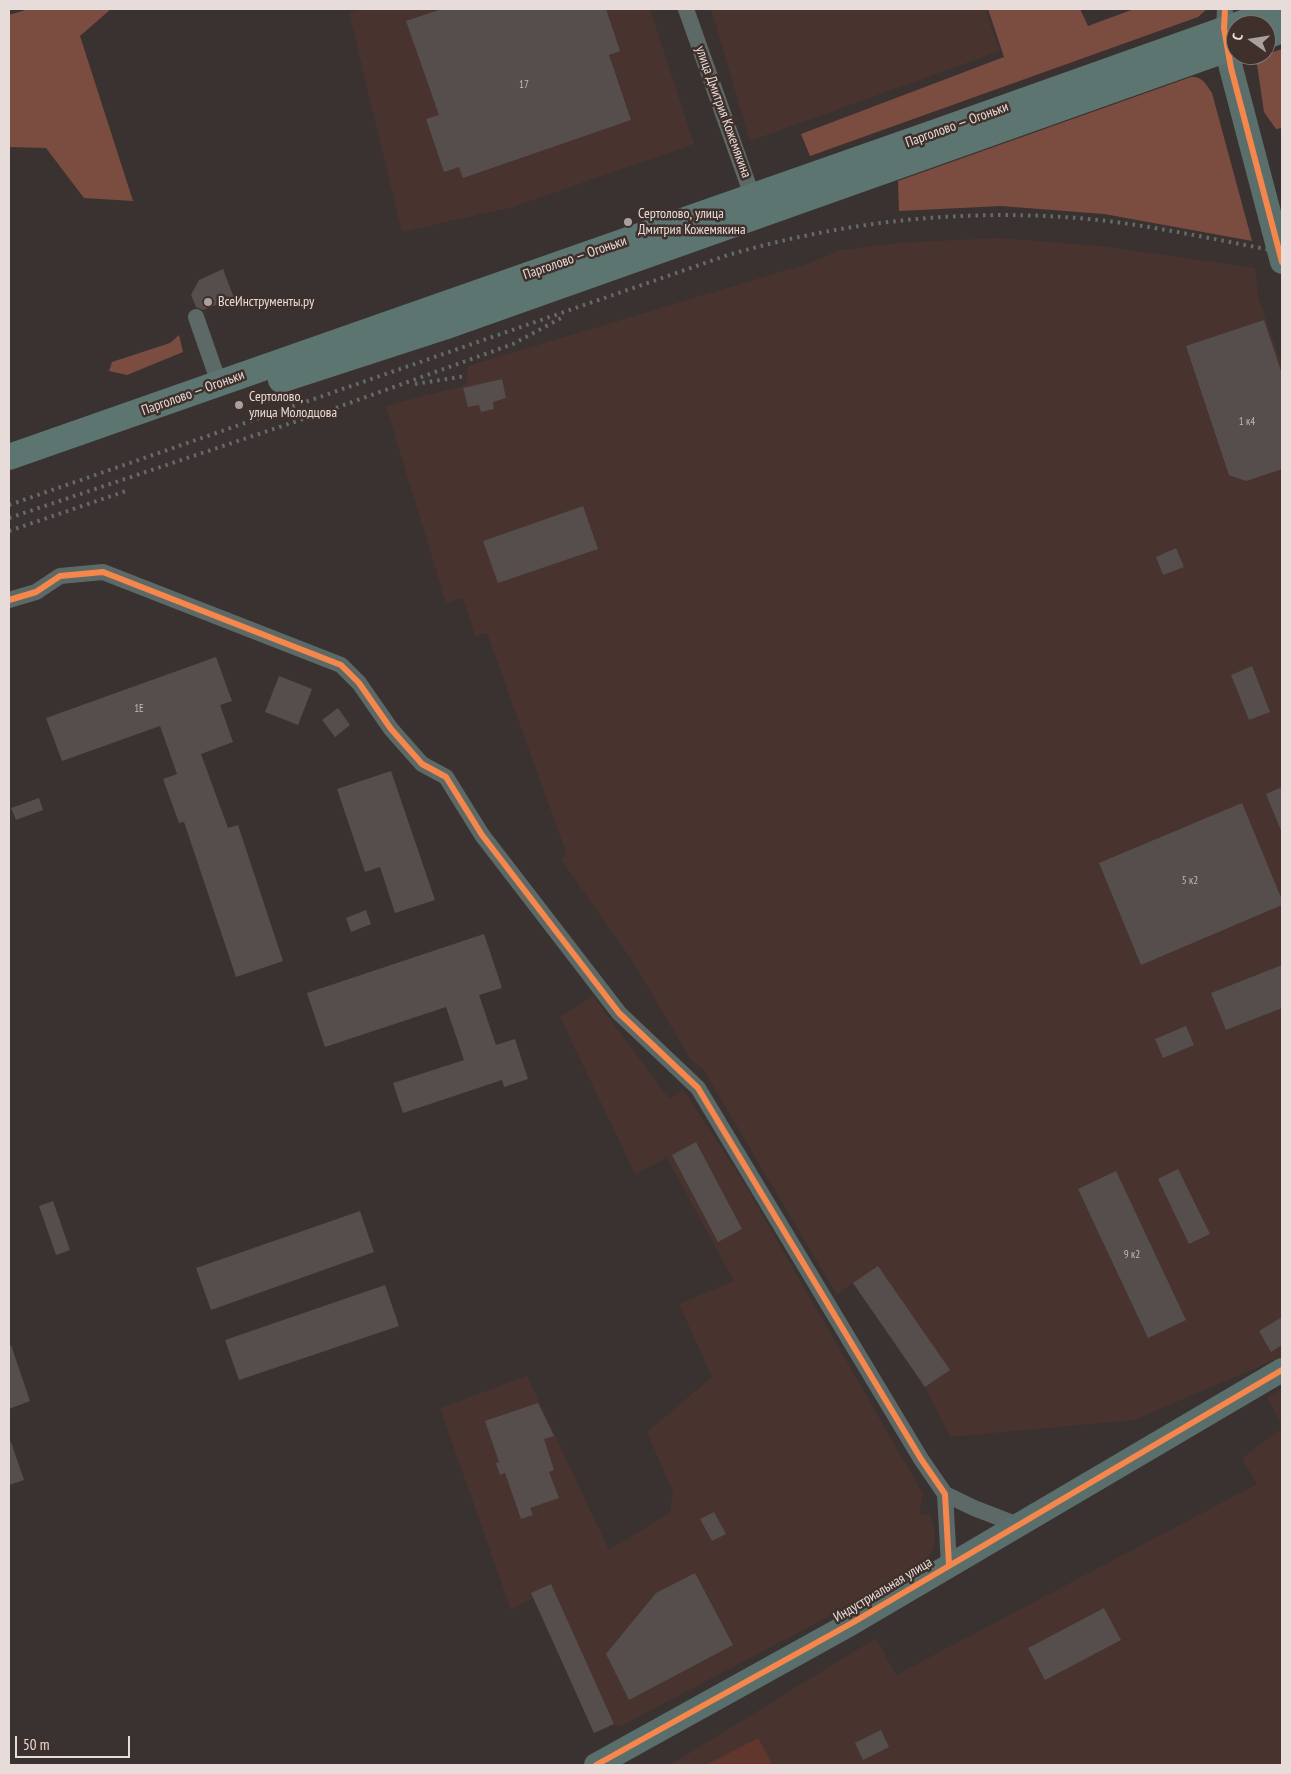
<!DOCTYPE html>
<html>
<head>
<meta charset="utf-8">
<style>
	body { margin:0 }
	#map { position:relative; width:1291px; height:1774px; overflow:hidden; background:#3a3230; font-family:"PT Sans Narrow",sans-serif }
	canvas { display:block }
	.frame { position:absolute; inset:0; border:10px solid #e7dcda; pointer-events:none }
	.north { position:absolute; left:1226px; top:15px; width:50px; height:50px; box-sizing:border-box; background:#3f302b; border:1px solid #827571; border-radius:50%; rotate:283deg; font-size:14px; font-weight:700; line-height:20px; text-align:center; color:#e7dcda }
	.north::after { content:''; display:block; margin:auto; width:18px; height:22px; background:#aaa09e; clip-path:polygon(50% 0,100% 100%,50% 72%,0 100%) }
	.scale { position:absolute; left:15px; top:1736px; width:115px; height:22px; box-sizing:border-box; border:2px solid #e7dcda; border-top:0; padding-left:6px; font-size:15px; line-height:18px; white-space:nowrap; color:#e7dcda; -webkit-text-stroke:4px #3f302b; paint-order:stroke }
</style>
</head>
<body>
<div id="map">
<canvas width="1291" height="1774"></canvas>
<div class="frame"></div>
<div class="north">С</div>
<div class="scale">50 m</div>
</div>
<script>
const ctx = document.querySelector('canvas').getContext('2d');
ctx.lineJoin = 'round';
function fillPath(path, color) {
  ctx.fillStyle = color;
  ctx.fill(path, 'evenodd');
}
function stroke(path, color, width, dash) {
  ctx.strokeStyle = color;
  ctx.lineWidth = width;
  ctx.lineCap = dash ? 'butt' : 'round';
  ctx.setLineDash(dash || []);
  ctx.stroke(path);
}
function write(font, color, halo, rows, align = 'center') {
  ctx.font = font + ' "PT Sans Narrow",sans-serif';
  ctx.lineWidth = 5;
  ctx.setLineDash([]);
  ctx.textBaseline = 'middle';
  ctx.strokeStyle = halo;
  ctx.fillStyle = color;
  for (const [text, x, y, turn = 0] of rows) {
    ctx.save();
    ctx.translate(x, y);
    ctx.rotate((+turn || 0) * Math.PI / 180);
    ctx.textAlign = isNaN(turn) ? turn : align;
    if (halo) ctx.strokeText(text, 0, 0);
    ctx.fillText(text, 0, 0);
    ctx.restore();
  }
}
fillPath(new Path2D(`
	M 360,9 L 650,9 L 694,144 L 513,207 L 402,232 L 349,13 Z
	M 711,9 L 985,9 L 1000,51 L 750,141 Z
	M 998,238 L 1101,246 L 1255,268 L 1258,297 L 1282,364 L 1282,1357 L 1134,1420 L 950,1437 L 925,1387 L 853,1283 L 837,1295 L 703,1069 L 691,1060 L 633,962 L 560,858 L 567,855 L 487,633 L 475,636 L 463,598 L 446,603 L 386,406 L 466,385 L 468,366 L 807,264 L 841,250 L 896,243 Z
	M 593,996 L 669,1099 L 683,1089 L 741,1178 L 923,1494 L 919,1515 L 930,1514 L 934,1527 L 934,1547 L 925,1566 L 619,1727 L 614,1724 L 533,1598 L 511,1610 L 440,1408 L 527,1376 L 609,1550 L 670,1513 L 673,1492 L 647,1432 L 712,1377 L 679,1304 L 734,1281 L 667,1158 L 635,1174 L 560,1017 Z
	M 1282,1388 L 1282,1425 L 1267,1398 Z
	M 1282,1428 L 1282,1765 L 670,1765 L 876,1638 L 896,1675 L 1257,1484 L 1242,1458 Z`), '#48332e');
fillPath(new Path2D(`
	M 758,1738 L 773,1765 L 706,1765 Z`), '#61372d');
fillPath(new Path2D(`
	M 29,9 L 111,9 L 80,36 L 133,201 L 84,198 L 46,148 L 9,147 L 9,15 Z
	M 988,9 L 1080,9 L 1088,26 L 1134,9 L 1207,9 L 1198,17 L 810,156 L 801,134 L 1004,57 Z
	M 1282,49 L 1282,128 L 1276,129 L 1264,112 L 1256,58 Z
	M 1191,77 C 1202,76 1206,84 1212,93 L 1252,241 L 1104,214 L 1001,206 L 899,211 L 898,181 Z
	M 179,335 L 183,352 L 127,375 L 109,371 L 112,362 L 170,343 Z`), '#7b4d40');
fillPath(new Path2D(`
	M 442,9 L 606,9 L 620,51 L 609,55 L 631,120 L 463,178 L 459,167 L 444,172 L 426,119 L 439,115 L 406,21 Z
	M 223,269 L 234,298 L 203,310 L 196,307 L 191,295 L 199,280 Z
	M 1264,320 L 1282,374 L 1282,469 L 1246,481 L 1229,475 L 1186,346 Z
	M 502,379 L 506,398 L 493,402 L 494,409 L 481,412 L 479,405 L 468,407 L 463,388 Z
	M 583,506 L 598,549 L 498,583 L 483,541 Z
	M 1176,548 L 1184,567 L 1163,575 L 1156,557 Z
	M 216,657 L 232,701 L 220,705 L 233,742 L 201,754 L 228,828 L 238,825 L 283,961 L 236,977 L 184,822 L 179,823 L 163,779 L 177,774 L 160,726 L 62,761 L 46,718 Z
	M 1252,666 L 1270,712 L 1249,720 L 1231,675 Z
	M 279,676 L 312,689 L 298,725 L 265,712 Z
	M 338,708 L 350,725 L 335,737 L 322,720 Z
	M 391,771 L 435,900 L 395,913 L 380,867 L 365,872 L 337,789 Z
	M 1282,787 L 1282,833 L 1266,794 Z
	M 39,798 L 43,810 L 16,820 L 11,808 Z
	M 1242,803 L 1282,900 L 1282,905 L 1141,965 L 1099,863 Z
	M 366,910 L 371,924 L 351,932 L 346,918 Z
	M 484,934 L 502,988 L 479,995 L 496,1045 L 515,1039 L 528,1079 L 504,1087 L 502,1080 L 403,1113 L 393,1083 L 464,1060 L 446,1007 L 325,1047 L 307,993 Z
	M 1282,965 L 1282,1008 L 1226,1030 L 1211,993 Z
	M 1186,1026 L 1194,1045 L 1163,1058 L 1155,1039 Z
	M 696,1142 L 742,1229 L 718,1242 L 672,1155 Z
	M 1178,1169 L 1210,1234 L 1189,1244 L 1158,1179 Z
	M 1116,1171 L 1186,1320 L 1148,1338 L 1078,1189 Z
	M 53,1201 L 70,1250 L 56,1255 L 39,1206 Z
	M 360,1211 L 374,1252 L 211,1310 L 196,1268 Z
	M 878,1266 L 950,1370 L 925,1387 L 853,1283 Z
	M 385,1285 L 399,1326 L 239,1380 L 225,1340 Z
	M 1282,1317 L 1282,1345 L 1271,1352 L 1259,1331 Z
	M 11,1345 L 30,1401 L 9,1409 L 9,1346 Z
	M 538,1403 L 554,1436 L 544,1439 L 554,1470 L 549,1472 L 559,1498 L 530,1508 L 533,1515 L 521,1519 L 505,1473 L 500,1475 L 496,1463 L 499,1462 L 485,1421 Z
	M 9,1442 L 11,1442 L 24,1480 L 9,1485 Z
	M 714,1512 L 726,1534 L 712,1541 L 700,1519 Z
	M 695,1573 L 733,1645 L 629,1700 L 606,1654 L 656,1593 Z
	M 551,1584 L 614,1724 L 594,1733 L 531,1593 Z
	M 1104,1608 L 1121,1640 L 1045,1680 L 1028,1648 Z
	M 881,1730 L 889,1747 L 863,1760 L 855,1743 Z`), '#554e4c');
stroke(new Path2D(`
	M 686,9 L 755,204
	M 1224,28 L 1225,9
	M 196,317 L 219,383
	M 9,600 L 36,592 L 60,576 L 103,572 L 341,665 L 359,683 L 391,729 L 422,764 L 446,777 L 482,835 L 619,1013 L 698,1088 L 921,1459 L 945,1494 L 949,1565
	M 945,1494 L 974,1508 L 1018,1525`), '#5c6967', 16);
stroke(new Path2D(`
	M 1224,31 L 1231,68 L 1282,262
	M 596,1765 L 852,1623 L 1282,1370`), '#5a6e6b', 24);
stroke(new Path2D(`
	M 1266,36 L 1282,30
	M 281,380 L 444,327 L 1236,46
	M 9,457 L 936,132 L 1282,9`), '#5d7571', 26);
stroke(new Path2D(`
	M 415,384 L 466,376
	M 9,505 L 728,255 C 849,220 973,207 1099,220 C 1160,227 1222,241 1282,252
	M 9,518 L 330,410 L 513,344 L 565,316
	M 9,531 L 126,491`), '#646b69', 4, [2.5, 5]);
stroke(new Path2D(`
	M 1225,9 L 1224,28 L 1231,68 L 1282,262
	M 9,600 L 36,592 L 60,576 L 103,572 L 341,665 L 359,683 L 391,729 L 422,764 L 446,777 L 482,835 L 619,1013 L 698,1088 L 921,1459 L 945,1494 L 949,1565
	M 596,1765 L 852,1623 L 1282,1370`), '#f5874c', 6);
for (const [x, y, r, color] of [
	[628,222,5,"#aaa09e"],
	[208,302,5,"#aaa09e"],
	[239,405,5,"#aaa09e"]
]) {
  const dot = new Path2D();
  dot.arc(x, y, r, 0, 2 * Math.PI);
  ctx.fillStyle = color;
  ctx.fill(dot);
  stroke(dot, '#3f302b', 2);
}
write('11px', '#c2b8b6', null, [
	["17",524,85],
	["1 к4",1247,422],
	["1Е",139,709],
	["5 к2",1190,881],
	["9 к2",1132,1255]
]);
write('14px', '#e7dcda', '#3f302b', [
	["улица Дмитрия Кожемякина",723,112,70],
	["Парголово — Огоньки",957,125,-20],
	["Парголово — Огоньки",575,258,-19],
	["Парголово — Огоньки",193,393,-20],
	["Индустриальная улица",883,1590,-31]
]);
write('14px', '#e7dcda', '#3f302b', [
	["Сертолово, улица",638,214],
	["Дмитрия Кожемякина",638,230],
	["ВсеИнструменты.ру",218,302],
	["Сертолово,",249,397],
	["улица Молодцова",249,413]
], 'left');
</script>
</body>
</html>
